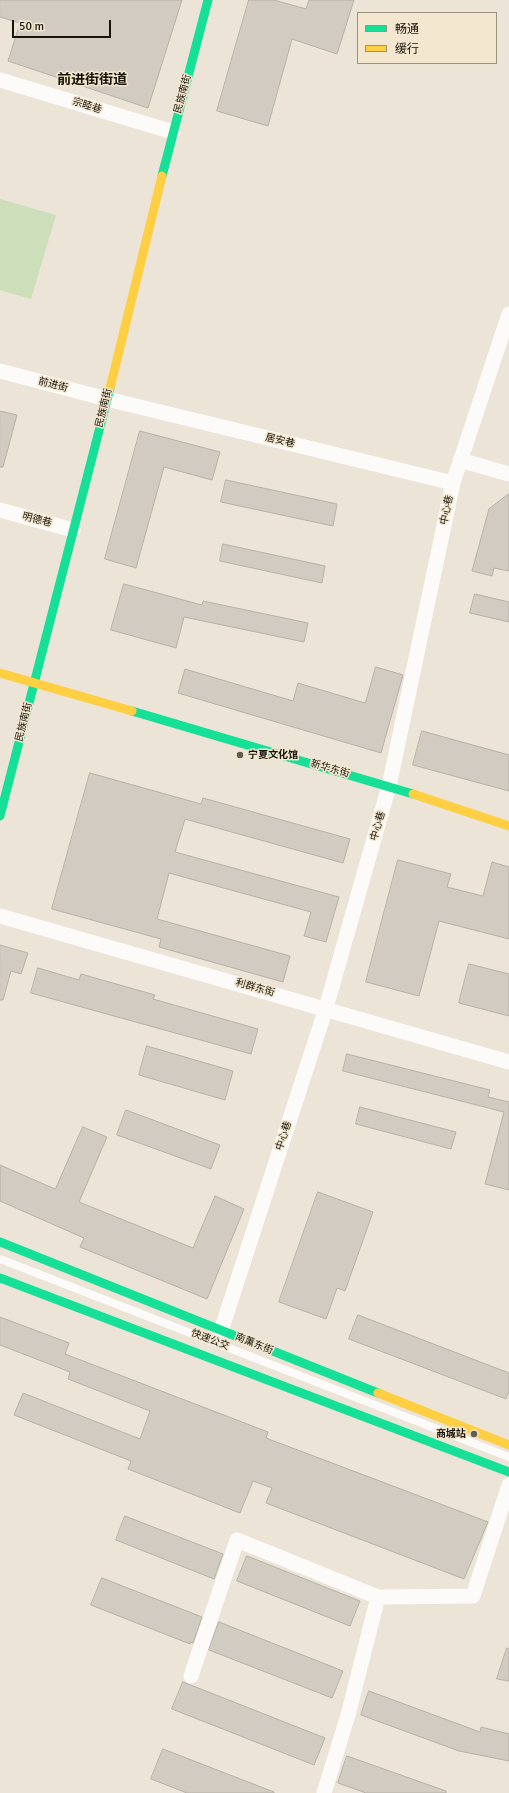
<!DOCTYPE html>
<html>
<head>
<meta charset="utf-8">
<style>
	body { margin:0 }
	#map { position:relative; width:509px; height:1793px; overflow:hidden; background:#ebe4d7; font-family:Signika,"Noto Sans SC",sans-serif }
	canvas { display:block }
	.legend { position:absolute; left:357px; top:12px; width:140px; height:52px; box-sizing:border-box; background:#f3e7cf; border:1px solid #9b9280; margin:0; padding:5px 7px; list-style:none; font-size:12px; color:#17120a }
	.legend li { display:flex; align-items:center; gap:8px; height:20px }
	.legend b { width:20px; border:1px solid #9b9280 }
	.scale { position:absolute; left:12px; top:20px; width:99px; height:18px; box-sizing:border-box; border:2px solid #17120a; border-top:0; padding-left:5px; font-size:12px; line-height:14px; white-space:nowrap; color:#17120a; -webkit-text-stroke:3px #f3e7cf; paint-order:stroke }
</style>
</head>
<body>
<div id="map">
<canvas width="509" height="1793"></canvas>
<ul class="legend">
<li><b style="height:5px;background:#16e098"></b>畅通</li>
<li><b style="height:5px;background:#ffcf43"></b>缓行</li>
</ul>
<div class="scale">50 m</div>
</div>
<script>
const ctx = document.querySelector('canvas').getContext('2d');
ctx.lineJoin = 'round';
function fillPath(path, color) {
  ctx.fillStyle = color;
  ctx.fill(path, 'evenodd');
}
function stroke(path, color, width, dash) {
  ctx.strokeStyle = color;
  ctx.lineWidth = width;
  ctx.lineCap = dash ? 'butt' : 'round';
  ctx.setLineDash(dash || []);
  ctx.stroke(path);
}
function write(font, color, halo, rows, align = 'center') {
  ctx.font = font + ' Signika,"Noto Sans SC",sans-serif';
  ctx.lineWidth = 3;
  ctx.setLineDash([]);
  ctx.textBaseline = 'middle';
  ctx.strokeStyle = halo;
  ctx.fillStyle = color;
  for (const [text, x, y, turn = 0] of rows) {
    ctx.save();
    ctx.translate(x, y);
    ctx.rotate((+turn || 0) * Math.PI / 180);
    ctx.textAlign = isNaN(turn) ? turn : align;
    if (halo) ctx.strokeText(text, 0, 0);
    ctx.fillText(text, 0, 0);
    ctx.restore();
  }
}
fillPath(new Path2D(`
	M 0,199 L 56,215 L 31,299 L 0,290 Z`), '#cddebb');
const building = new Path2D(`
	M 0,0 L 182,0 L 148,108 L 8,61 L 20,23 L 0,17 Z
	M 249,0 L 274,0 L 306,9 L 309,0 L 354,0 L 337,54 L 292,39 L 268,126 L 217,111 Z
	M 0,411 L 17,415 L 3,467 L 0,467 Z
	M 140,431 L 220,452 L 212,480 L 164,467 L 136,568 L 105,559 Z
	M 226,480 L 337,504 L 333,526 L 221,502 Z
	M 509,494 L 509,571 L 494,568 L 492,576 L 472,571 L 489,509 Z
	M 223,544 L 325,566 L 322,583 L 220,561 Z
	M 124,584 L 202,605 L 203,601 L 308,623 L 304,642 L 184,617 L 176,648 L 111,630 Z
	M 475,594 L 509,602 L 509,622 L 470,613 Z
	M 376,667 L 403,675 L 381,753 L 178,693 L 185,669 L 293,701 L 298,683 L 365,703 Z
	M 422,731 L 509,755 L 509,791 L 413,765 Z
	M 90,773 L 201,804 L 203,798 L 350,839 L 343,863 L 185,819 L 175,852 L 339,897 L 326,942 L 304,936 L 311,912 L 169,873 L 157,919 L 290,956 L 283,982 L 159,947 L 161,939 L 52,909 Z
	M 398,860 L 451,874 L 447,887 L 483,896 L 492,862 L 509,867 L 509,939 L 439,921 L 419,996 L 366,982 Z
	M 0,945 L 28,953 L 21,974 L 11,971 L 3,1000 L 0,1000 Z
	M 469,964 L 509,974 L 509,1016 L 459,1003 Z
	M 38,968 L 79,980 L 81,974 L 155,995 L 153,999 L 258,1029 L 251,1054 L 31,993 Z
	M 147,1046 L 233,1071 L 225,1100 L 139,1075 Z
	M 347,1054 L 490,1090 L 488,1097 L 509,1102 L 509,1190 L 485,1184 L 504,1112 L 343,1071 Z
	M 360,1107 L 456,1132 L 451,1149 L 356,1124 Z
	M 126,1110 L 220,1145 L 211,1169 L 117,1135 Z
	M 83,1127 L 107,1137 L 79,1202 L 193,1248 L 215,1196 L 244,1209 L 207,1299 L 80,1247 L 84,1238 L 0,1201 L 0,1165 L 55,1189 Z
	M 318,1192 L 373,1212 L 345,1291 L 337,1288 L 326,1319 L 279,1302 Z
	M 358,1315 L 509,1373 L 509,1391 L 506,1399 L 349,1339 Z
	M 0,1317 L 69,1343 L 65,1354 L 268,1432 L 266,1438 L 488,1522 L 464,1579 L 266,1503 L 272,1488 L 253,1481 L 240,1513 L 128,1469 L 131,1461 L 14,1415 L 23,1393 L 140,1439 L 150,1411 L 68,1379 L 70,1372 L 0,1345 Z
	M 125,1516 L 223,1554 L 214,1579 L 116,1540 Z
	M 247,1556 L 360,1601 L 350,1626 L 237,1581 Z
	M 102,1578 L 202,1617 L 193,1643 L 190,1642 L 190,1644 L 91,1605 Z
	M 219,1622 L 343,1671 L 332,1698 L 209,1650 Z
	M 507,1648 L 509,1649 L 509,1681 L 497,1679 Z
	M 183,1682 L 325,1738 L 314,1765 L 172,1709 Z
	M 369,1691 L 480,1732 L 481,1727 L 509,1734 L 509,1761 L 459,1751 L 361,1715 Z
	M 163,1749 L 274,1792 L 274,1793 L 187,1793 L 151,1779 Z
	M 347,1756 L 446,1791 L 446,1793 L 366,1793 L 338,1783 Z`);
fillPath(building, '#d1cbc1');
stroke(building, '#b6b1a7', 1);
stroke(new Path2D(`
	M 0,1259 L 509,1457`), '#fcfbf9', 8);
stroke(new Path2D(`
	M 0,80 L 173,132
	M 0,371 L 107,399 L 453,483
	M 460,460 L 509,474
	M 0,510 L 73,530
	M 0,916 L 509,1062
	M 221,1331 L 326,1008 L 389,786 L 453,483 L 509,314
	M 378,1597 L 473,1596 L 509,1485
	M 191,1676 L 237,1540 L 378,1597 L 348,1715 L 324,1793`), '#fcfbf9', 15);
stroke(new Path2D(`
	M 162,176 L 208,0
	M 132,711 L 413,794
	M 0,816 L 110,388
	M 0,1242 L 378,1393
	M 0,1278 L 509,1472`), '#16e098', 9);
stroke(new Path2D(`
	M 110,388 L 162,176
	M 0,673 L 132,711
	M 413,794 L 509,826
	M 378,1393 L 509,1445`), '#ffcf43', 9);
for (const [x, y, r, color] of [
	[240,755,4,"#615c52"],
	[474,1434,4,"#615c52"]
]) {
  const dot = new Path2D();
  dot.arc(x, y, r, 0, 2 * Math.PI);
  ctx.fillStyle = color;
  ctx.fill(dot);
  stroke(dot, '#f3e7cf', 1.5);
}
write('10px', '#17120a', '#f3e7cf', [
	["民族南街",183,94,-75],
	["宗睦巷",87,106,17],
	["前进街",53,385,15],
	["民族南街",104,408,-76],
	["居安巷",280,441,14],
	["中心巷",447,510,-78],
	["明德巷",37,520,15],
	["民族南街",24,722,-76],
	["新华东街",330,769,16],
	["中心巷",378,826,-74],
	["利群东街",255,988,16],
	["中心巷",284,1136,-72],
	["快速公交",210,1340,21],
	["南薰东街",254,1344,22]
]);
write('bold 10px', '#17120a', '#f3e7cf', [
	["宁夏文化馆",248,755],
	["商城站",466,1434,"right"]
], 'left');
write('bold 14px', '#17120a', '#f3e7cf', [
	["前进街街道",92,80]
]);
</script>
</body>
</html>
